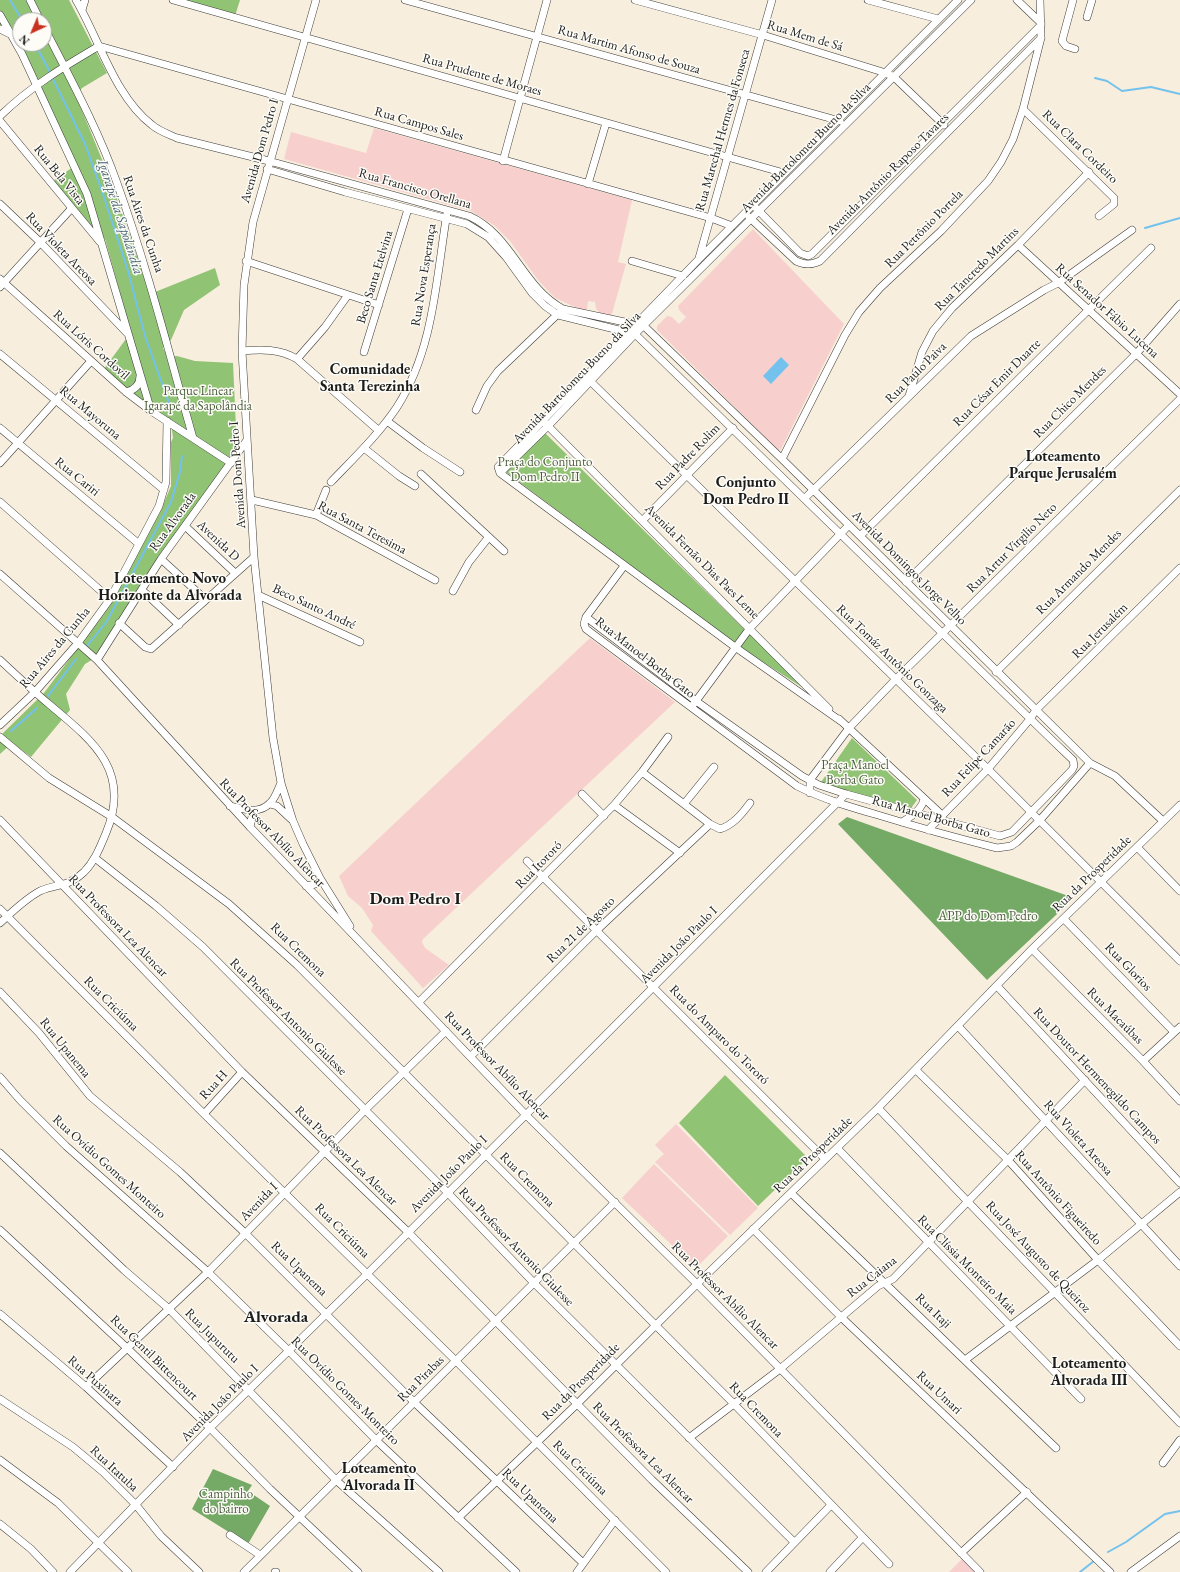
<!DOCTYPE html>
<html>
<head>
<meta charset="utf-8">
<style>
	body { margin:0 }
	#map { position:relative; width:1180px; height:1572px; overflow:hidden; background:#f7eedd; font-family:"EB Garamond",serif }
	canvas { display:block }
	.north { position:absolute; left:12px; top:12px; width:40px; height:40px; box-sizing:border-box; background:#fdfcf7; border:1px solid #a3a29f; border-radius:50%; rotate:224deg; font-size:11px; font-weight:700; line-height:16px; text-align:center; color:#1c1c1c }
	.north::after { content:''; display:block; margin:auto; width:14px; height:18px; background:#c8321e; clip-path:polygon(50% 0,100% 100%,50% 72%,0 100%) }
</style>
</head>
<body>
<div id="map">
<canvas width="1180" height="1572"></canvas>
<div class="north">N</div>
</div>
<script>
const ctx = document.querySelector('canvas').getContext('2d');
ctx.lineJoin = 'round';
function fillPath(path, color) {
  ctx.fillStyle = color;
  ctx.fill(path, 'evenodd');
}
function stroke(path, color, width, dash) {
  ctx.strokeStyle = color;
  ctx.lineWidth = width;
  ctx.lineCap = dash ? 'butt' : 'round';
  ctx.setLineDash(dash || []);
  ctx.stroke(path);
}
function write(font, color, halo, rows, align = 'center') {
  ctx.font = font + ' "EB Garamond",serif';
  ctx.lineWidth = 3;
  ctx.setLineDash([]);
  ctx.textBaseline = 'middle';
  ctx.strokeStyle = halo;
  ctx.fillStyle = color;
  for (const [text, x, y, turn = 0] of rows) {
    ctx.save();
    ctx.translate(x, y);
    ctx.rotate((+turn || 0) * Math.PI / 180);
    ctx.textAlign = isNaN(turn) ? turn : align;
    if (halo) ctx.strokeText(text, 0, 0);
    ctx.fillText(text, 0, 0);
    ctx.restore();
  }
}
fillPath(new Path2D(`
	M 374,128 L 632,200 L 618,262 L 626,264 L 611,317 L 600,313 L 596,309 L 595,302 L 588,301 L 587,309 L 582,310 L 555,298 L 538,280 L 510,241 L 495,226 L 471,211 L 284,159 L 291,132 L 366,153 Z
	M 753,229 L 844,324 L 781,449 L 778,450 L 657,330 L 657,326 L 667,316 L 672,317 L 679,324 L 686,317 L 679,310 L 678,306 Z
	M 590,638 L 675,702 L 423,939 L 422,942 L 425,948 L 449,965 L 423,988 L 371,931 L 373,925 L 362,908 L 348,896 L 339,876 Z
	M 676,1124 L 758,1208 L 730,1235 L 655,1162 L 664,1154 L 655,1145 Z
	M 654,1164 L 728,1236 L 696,1268 L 622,1198 Z
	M 963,1558 L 977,1572 L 949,1572 Z`), '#f7d0ce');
fillPath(new Path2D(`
	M 0,0 L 69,0 L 107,73 L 82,88 L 76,96 L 110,179 L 150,294 L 215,268 L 220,285 L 184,310 L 171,340 L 163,348 L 168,357 L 177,356 L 195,361 L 233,363 L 237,450 L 98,656 L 85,664 L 66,694 L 70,710 L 31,757 L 12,743 L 0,754 L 0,736 L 44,693 L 110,605 L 160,512 L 171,486 L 171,442 L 173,438 L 171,423 L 136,397 L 104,369 L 131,332 L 105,239 L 93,232 L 52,182 L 77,164 L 11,26 L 0,29 ZM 20,20 L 44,20 L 44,44 L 20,44 Z
	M 179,0 L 240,0 L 235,16 Z
	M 545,433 L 745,630 L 814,695 L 737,645 L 506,472 Z
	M 852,738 L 917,800 L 909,811 L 819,785 Z
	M 725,1075 L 808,1158 L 758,1206 L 679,1123 Z`), '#91c374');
fillPath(new Path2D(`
	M 847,817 L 1074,898 L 987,980 L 838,824 Z
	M 213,1469 L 252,1485 L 248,1491 L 270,1506 L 248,1544 L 192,1509 Z`), '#74a966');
fillPath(new Path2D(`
	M 781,357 L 789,365 L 771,384 L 763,376 Z`), '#72c2ed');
stroke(new Path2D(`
	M 10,0 L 22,20
	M 35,44 L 51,74
	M 52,77 L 85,144 L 103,194 L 128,271 L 145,336 L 169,403
	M 1095,78 L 1107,81 L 1122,91 L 1151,87 L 1180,94
	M 1145,228 L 1180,218
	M 87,646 L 107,621 L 171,502 L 180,472 L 182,456
	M 48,696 L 76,659
	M 11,731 L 37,708
	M 1108,1552 L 1126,1542 L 1165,1514 L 1180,1511
	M 1080,1572 L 1094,1561`), '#72c2ed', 2);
const minor = new Path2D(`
	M 30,0 L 40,20
	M 76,0 C 99,39 115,97 152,125 C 159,131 168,134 177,138 L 269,161 L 469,216 C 512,235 522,287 563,309 L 639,325
	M 173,0 L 784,173
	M 316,0 L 253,222 L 244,285 L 242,351 L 254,557 L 273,738 L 281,783 L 293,821 L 303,844 L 320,878 L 350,926
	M 405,0 L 840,121
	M 635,0 L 763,35 L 886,73 L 894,77 L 944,125
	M 868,0 L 938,19
	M 1017,0 L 1041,23
	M 1073,0 L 1062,41 L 1066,46 L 1075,49
	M 82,10 L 85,0
	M 0,15 L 22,54 L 87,194 L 151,411
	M 1087,17 L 1092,0
	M 44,27 C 70,78 98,129 117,183 C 147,266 169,353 193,438
	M 0,29 L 12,35
	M 99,46 L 711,218 L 732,226
	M 1023,109 L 1114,198 L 1114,204 L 1099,216
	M 0,116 C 30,87 63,67 99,46
	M 0,121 L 100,242
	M 503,161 L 547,0
	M 267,169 L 345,192 L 467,224 L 488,237 L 506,257 L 532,293 L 545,306 L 558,315 L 635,334 L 1053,741 L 1073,760 L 1074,766 L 1072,770 L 1012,832 L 1000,836 L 846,794 L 819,785 L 802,776 L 696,701 L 586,617
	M 588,184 L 606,123
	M 0,204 L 40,242 L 128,334
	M 756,208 L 800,253 L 808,256 L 812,254 L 1041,25
	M 749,217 L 796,261 C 805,265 811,265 820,261 L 1041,38
	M 1018,245 L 1180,394
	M 699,258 L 772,0
	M 246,261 L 379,305
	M 632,261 L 683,276
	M 0,279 L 126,392 L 151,411 L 231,463
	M 0,287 L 71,209
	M 644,326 L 782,459 L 1090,763 L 1115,776 L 1163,821
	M 242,351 C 262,349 280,349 297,359 L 378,430
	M 364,352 L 408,209
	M 0,354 L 164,490
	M 297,359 L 325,327 L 348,295
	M 585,376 L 988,769 L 1180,961
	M 126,392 C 135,390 140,385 140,376
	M 909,396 L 922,352 L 933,331 L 952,308 L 1018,245 L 1089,172
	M 476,410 L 487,386 L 498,371 L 560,312
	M 387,421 L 423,448 L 460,472
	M 545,423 L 829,709
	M 0,428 L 139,544
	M 364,448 L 399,476 L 415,486
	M 782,459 L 845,335 L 859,312 L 880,288 L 941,231 L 988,181 L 1001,162 L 1013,139 L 1023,109 L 1041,38 L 1040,0
	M 0,463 L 91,361
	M 500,473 L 548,426 L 635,334 L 971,0
	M 421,474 L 504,551
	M 331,482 C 354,458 379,434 397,407 C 434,349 436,279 447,213
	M 805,498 L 971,336 L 1044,290 L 1058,283 L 1132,230
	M 252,500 L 316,515 L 435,580
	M 0,502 L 110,599
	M 316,515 L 326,490
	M 643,520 L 733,428
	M 185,526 L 235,573
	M 860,536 L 1151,248
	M 161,559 L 205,599
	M 624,566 L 586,617 L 584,624 L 586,629 L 797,786 C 823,799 850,807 878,815 C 917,827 957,838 997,848 L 1011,846 L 1017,842 L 1040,820 L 1090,763
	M 0,574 L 97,660 L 250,827 L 526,1115 L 697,1284 L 980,1572
	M 906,582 L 1136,354 L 1180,304
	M 142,590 L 179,625
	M 453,591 L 469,562 L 488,538
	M 258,595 L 360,642
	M 119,623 L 145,647 L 151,649 L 254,557
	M 0,660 C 16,675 32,690 50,705 C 93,741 132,771 106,833 C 100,847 95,861 84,872 C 67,888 58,883 40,891 C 25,899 12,912 0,923
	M 97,660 L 161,559 L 247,440
	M 996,672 L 1180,490
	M 693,705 L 750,628 L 849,525
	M 839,719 L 942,815
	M 842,722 L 735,647 L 500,473 L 498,467 L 699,259 L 958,0
	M 0,725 L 35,692 L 78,643 L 110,599 L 159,506 L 166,482 L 167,421
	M 0,737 L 49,778 L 112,817 L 229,904 L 297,965 L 734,1404 L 889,1564
	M 642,772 L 710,824 L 720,829 C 733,825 742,814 750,803
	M 810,793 L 810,780 L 849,728 L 896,679 L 1180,399
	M 582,794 L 604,816
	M 270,804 L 277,806 L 291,819
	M 684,804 L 714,767
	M 614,805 L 680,853
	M 230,806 C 243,809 259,815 270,803 C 275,799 278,789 281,783
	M 0,820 L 242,1072 L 408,1232 L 652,1480 L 748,1572
	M 902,822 C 911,817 922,810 924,799
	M 250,827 L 253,811
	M 928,830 L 988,769 L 1030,719 L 1036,710 L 1180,568
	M 1137,847 L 1180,891
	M 95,858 L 156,906 L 203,947 L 447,1192 L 534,1283 L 794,1542
	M 527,861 L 825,1159
	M 306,886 L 315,884 L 320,878
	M 0,909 L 204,1114 L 456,1361 L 666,1572
	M 1064,919 L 1174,1032
	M 1032,949 L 1143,1061 L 1180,1101
	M 997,986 L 1180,1183
	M 0,992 L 39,1033 L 90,1096 L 180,1172 L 245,1233 L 414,1402 L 583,1563
	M 419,1002 L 614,805 L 642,772 L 668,737
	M 958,1026 L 1180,1266
	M 471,1056 L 596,931 L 710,824
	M 1143,1061 L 1180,1027
	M 916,1070 L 1008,1160 L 1098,1260 L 1180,1346
	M 0,1077 L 20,1100 L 66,1146 L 208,1272 L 289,1351 L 377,1441 L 516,1572
	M 878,1108 L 1180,1423
	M 204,1114 L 242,1072
	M 837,1148 L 1081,1399
	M 0,1153 L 124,1270 L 169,1309 L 337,1481 L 439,1572
	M 791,1193 L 1056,1448
	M 753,1229 L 841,1317 L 1110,1572
	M 0,1230 L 128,1349 L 210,1428 L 270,1489 L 358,1572
	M 0,1314 L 86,1387 L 173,1467
	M 965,1360 L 1098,1260 L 1180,1192
	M 86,1387 L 208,1272 L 364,1111 L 446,1031
	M 0,1399 L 73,1447 L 103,1472 L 136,1505 L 161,1536 L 199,1572
	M 689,1438 L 780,1369 L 878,1286 L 893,1279 L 1085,1080
	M 0,1460 L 58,1503 L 128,1572
	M 1163,1463 L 1180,1440
	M 458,1518 L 577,1404 L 697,1284 L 878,1108 L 1032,949 L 1180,805
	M 0,1524 L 31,1549 L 53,1572
	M 230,1535 L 260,1555
	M 961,1553 L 1027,1492
	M 70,1572 L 210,1428 L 367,1274 L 846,794
	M 244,1572 L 615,1202
	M 275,1572 L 276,1572
	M 577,1572 L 615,1520
	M 766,1572 L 831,1505
	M 830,1572 L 862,1538
	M 1131,1572 L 1180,1536`);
stroke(minor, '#3d3c39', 8);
stroke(minor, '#fff', 7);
write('13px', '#1c1c1c', '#fdfcf7', [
	["Rua Mem de Sá",805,36,17],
	["Rua Martim Afonso de Souza",629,50,16],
	["Rua Prudente de Moraes",482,75,16],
	["Rua Campos Sales",419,124,16],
	["Rua Marechal Hermes da Fonseca",723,130,-74],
	["Rua Clara Cordeiro",1080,147,44],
	["Avenida Bartolomeu Bueno da Silva",806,148,-45],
	["Avenida Dom Pedro I",260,151,-74],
	["Avenida Antônio Raposo Tavares",888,174,-45],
	["Rua Bela Vista",59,175,51],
	["Rua Francisco Orellana",415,189,16],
	["Rua Aires da Cunha",143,224,71],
	["Rua Petrônio Portela",924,229,-45],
	["Rua Violeta Areosa",61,249,46],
	["Rua Tancredo Martins",977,269,-45],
	["Rua Nova Esperança",424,275,-81],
	["Beco Santa Etelvina",375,277,-73],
	["Rua Senador Fábio Lucena",1107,311,42],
	["Rua Lóris Cordovil",91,345,42],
	["Rua Paulo Paiva",916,373,-45],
	["Avenida Bartolomeu Bueno da Silva",577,378,-46],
	["Rua César Emir Duarte",997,383,-45],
	["Rua Chico Mendes",1070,402,-45],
	["Rua Mayoruna",90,413,40],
	["Rua Padre Rolim",688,457,-46],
	["Avenida Dom Pedro I",238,475,-94],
	["Rua Cariri",77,477,39],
	["Rua Alvorada",173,522,-54],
	["Rua Santa Teresima",362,528,28],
	["Avenida D",218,541,43],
	["Rua Artur Virgilio Neto",1012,548,-45],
	["Avenida Fernão Dias Paes Leme",702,562,45],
	["Avenida Domingos Jorge Velho",909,568,45],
	["Rua Armando Mendes",1079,572,-45],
	["Beco Santo André",314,607,25],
	["Rua Jerusalém",1100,631,-45],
	["Rua Aires da Cunha",55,648,-50],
	["Rua Manoel Borba Gato",645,658,38],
	["Rua Tomáz Antônio Gonzaga",892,659,44],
	["Rua Felipe Camarão",979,758,-47],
	["Rua Manoel Borba Gato",931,817,16],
	["Rua Professor Abílio Alencar",272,833,46],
	["Rua Itororó",539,865,-46],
	["Rua da Prosperidade",1092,874,-44],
	["Rua Professora Lea Alencar",118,926,46],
	["Rua 21 de Agosto",581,930,-44],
	["Avenida João Paulo I",679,945,-45],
	["Rua Cremona",298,950,44],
	["Rua Glorios",1128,967,46],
	["Rua Criciúma",111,1004,45],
	["Rua Macaúbas",1115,1016,45],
	["Rua Professor Antonio Giulesse",288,1017,45],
	["Rua do Amparo do Tororó",719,1035,45],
	["Rua Upanema",65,1048,51],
	["Rua Professor Abílio Alencar",497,1066,46],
	["Rua Doutor Hermenegildo Campos",1097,1076,47],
	["Rua H",214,1085,-48],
	["Rua Violeta Areosa",1078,1138,48],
	["Rua da Prosperidade",813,1155,-44],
	["Rua Professora Lea Alencar",346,1156,44],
	["Rua Ovídio Gomes Monteiro",109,1167,42],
	["Avenida João Paulo I",449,1174,-45],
	["Rua Cremona",527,1180,45],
	["Rua Antônio Figueiredo",1058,1198,48],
	["Avenida I",259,1202,-46],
	["Rua Criciúma",342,1231,45],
	["Rua Professor Antonio Giulesse",516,1247,46],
	["Rua José Augusto de Queiroz",1038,1257,47],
	["Rua Clíssia Monteiro Maia",967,1265,45],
	["Rua Upanema",299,1269,44],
	["Rua Caiana",872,1277,-38],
	["Rua Professor Abílio Alencar",725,1296,45],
	["Rua Itaji",933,1311,44],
	["Rua Jupurutu",212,1336,45],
	["Rua Gentil Bittencourt",154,1358,44],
	["Rua Pirabas",421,1379,-45],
	["Rua Puxinara",95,1381,41],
	["Rua da Prosperidade",581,1382,-45],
	["Rua Ovídio Gomes Monteiro",345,1391,45],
	["Rua Umari",939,1393,43],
	["Avenida João Paulo I",220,1403,-45],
	["Rua Cremona",756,1410,46],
	["Rua Professora Lea Alencar",643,1453,45],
	["Rua Criciúma",580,1468,45],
	["Rua Itatuba",114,1469,43],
	["Rua Upanema",530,1496,44]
]);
write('13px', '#4b5f3f', '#fdfcf7', [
	["Parque Linear",198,391],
	["Igarapé da Sapolândia",198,406],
	["Praça do Conjunto",545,462],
	["Dom Pedro II",545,477],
	["Praça Manoel",855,765],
	["Borba Gato",855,780],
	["APP do Dom Pedro",988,916],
	["Campinho",226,1494],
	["do bairro",226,1509]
]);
write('italic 14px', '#3e5e70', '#fdfcf7', [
	["Igarapé da Sapolândia",120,217,72]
]);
write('bold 15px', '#1c1c1c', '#fdfcf7', [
	["Comunidade",370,370],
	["Santa Terezinha",370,387],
	["Loteamento",1063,457],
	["Parque Jerusalém",1063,474],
	["Conjunto",746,483],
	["Dom Pedro II",746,500],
	["Loteamento Novo",170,579],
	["Horizonte da Alvorada",170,596],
	["Loteamento",1089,1364],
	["Alvorada III",1089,1381],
	["Loteamento",379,1469],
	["Alvorada II",379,1486]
]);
write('bold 17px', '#1c1c1c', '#fdfcf7', [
	["Dom Pedro I",415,899],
	["Alvorada",276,1317]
]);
</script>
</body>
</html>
